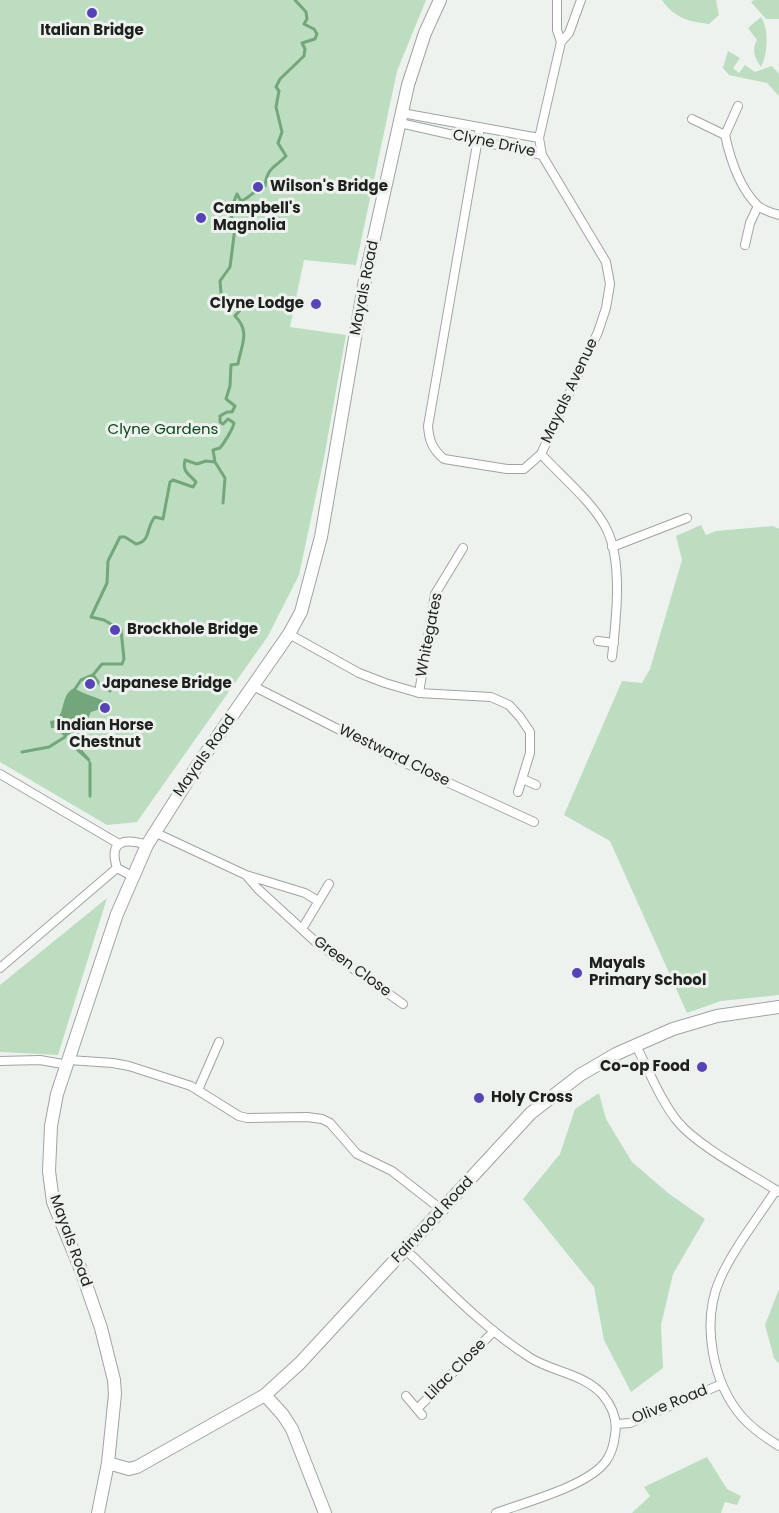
<!DOCTYPE html>
<html>
<head>
<meta charset="utf-8">
<style>
	body { margin:0 }
	canvas { display:block; background:#edf2ee }
</style>
</head>
<body>
<canvas width="779" height="1513"></canvas>
<script>
const ctx = document.querySelector('canvas').getContext('2d');
ctx.lineJoin = 'round';
function fillPath(path, color) {
  ctx.fillStyle = color;
  ctx.fill(path, 'evenodd');
}
function stroke(path, color, width, dash) {
  ctx.strokeStyle = color;
  ctx.lineWidth = width;
  ctx.lineCap = dash ? 'butt' : 'round';
  ctx.setLineDash(dash || []);
  ctx.stroke(path);
}
function write(font, color, halo, rows, align = 'center') {
  ctx.font = font + ' Poppins,sans-serif';
  ctx.lineWidth = 6;
  ctx.setLineDash([]);
  ctx.textBaseline = 'middle';
  ctx.strokeStyle = halo;
  ctx.fillStyle = color;
  for (const [text, x, y, turn = 0] of rows) {
    ctx.save();
    ctx.translate(x, y);
    ctx.rotate((+turn || 0) * Math.PI / 180);
    ctx.textAlign = isNaN(turn) ? turn : align;
    if (halo) ctx.strokeText(text, 0, 0);
    ctx.fillText(text, 0, 0);
    ctx.restore();
  }
}
fillPath(new Path2D(`
	M 0,0 L 426,0 L 397,71 L 356,265 L 304,260 L 290,327 L 346,335 L 324,458 L 299,575 L 268,636 L 137,822 L 107,825 L 0,762 Z
	M 662,0 L 716,0 L 719,15 L 709,24 C 689,22 673,17 662,0 Z
	M 754,0 L 779,0 L 779,19 L 766,19 L 751,2 Z
	M 761,17 C 769,29 768,54 761,67 C 755,58 751,50 757,40 L 748,28 Z
	M 728,51 L 740,58 L 733,68 L 739,73 L 745,65 L 755,72 L 772,66 L 779,74 L 779,96 L 767,83 L 729,75 L 723,68 Z
	M 701,525 L 706,535 L 716,531 L 773,526 L 779,529 L 779,995 L 721,1001 L 687,1013 L 610,841 L 564,815 L 622,681 L 642,683 L 650,669 L 682,560 L 676,536 Z
	M 107,898 L 58,1055 L 0,1052 L 0,985 Z
	M 599,1093 L 606,1119 L 632,1162 L 668,1193 L 705,1219 L 673,1274 L 661,1325 L 663,1368 L 631,1392 L 604,1340 L 594,1287 L 523,1199 L 560,1154 L 575,1109 Z
	M 779,1289 L 779,1364 L 774,1358 L 765,1325 Z
	M 707,1457 L 727,1489 L 741,1496 L 737,1505 L 725,1502 L 721,1513 L 632,1513 L 650,1496 L 644,1487 Z`), '#bcddbf');
fillPath(new Path2D(`
	M 74,688 C 84,695 97,696 108,704 L 106,707 L 91,712 C 87,719 80,746 83,751 C 85,754 88,756 90,759 L 90,763 L 71,746 L 77,742 L 78,736 L 72,733 L 65,737 L 55,728 L 51,728 L 50,721 C 68,719 58,696 74,688 Z`), '#74a67b');
stroke(new Path2D(`
	M 215,462 L 213,450 L 220,448 C 224,443 233,429 234,423 L 228,419 L 223,424 L 220,422 L 220,416 L 227,412 L 232,412 L 235,406 L 226,399 L 230,386 L 231,365 L 238,364 C 241,345 251,332 235,316 L 241,309 L 239,305 L 225,309 L 222,304 L 220,281 L 230,267 L 235,228 L 230,211 L 237,194 L 241,201 C 250,198 255,189 265,186 C 267,167 275,168 286,156 L 278,143 L 282,132 L 276,107 L 279,91 L 276,87 L 280,79 L 304,56 L 305,49 L 302,43 L 315,39 L 317,34 L 314,29 L 304,24 L 307,19 L 306,12 L 295,0
	M 93,675 L 102,664 L 122,664 L 124,659 L 121,630 L 104,620 L 91,617 L 107,583 L 108,561 L 120,537 L 125,537 L 136,544 C 151,542 146,526 155,517 L 163,519 L 170,482 L 173,480 L 193,487 L 196,482 C 189,474 182,472 185,460 L 197,464 L 206,461 L 215,462 L 225,478 L 223,503
	M 75,689 L 81,680 L 93,675 L 101,686 L 110,691
	M 22,752 L 49,747 L 65,737
	M 90,763 L 90,796`), '#74a67b', 3);
const street = new Path2D(`
	M 557,0 L 557,30 L 561,42 L 569,33 L 581,0
	M 402,113 L 539,138
	M 692,119 L 725,135 C 730,158 740,188 757,205 C 762,210 772,213 779,215
	M 400,123 L 542,155
	M 480,127 L 428,426 C 429,440 432,449 444,459 L 507,469 L 524,469 L 541,454 L 598,332 L 606,308 L 610,284 L 606,262 L 542,155 L 539,138 L 561,42
	M 725,135 L 738,106
	M 745,245 L 750,223 L 758,206
	M 541,454 C 560,475 595,504 607,530 C 623,563 616,621 612,657
	M 612,547 L 687,518
	M 289,634 L 359,673 L 385,683 L 419,693 L 491,697 L 509,705 L 520,717 L 530,732 L 530,753 L 518,792
	M 598,641 L 614,643
	M 255,687 L 399,760 L 534,822
	M 419,693 L 435,594 L 463,548
	M 0,774 L 119,844
	M 523,779 L 536,785
	M 154,832 L 246,875 L 258,889 L 318,944 L 403,1004
	M 246,875 L 305,893 L 318,901
	M 132,876 L 117,868 C 108,840 125,838 147,845
	M 302,929 L 329,884
	M 0,968 L 117,868
	M 635,1044 C 649,1070 660,1100 678,1122 C 699,1147 750,1173 779,1192
	M 69,1060 L 113,1063 L 129,1066 L 191,1086 L 239,1116 L 247,1118 L 307,1117 L 322,1119 L 330,1123 L 357,1154 L 392,1171 L 442,1210
	M 0,1061 L 40,1060 L 68,1065
	M 198,1090 L 219,1042
	M 776,1190 C 757,1219 734,1248 720,1279 C 701,1322 712,1383 743,1418 C 753,1429 766,1438 779,1446
	M 406,1250 C 445,1287 484,1328 529,1357 C 552,1372 582,1373 602,1394 C 612,1406 618,1420 615,1435 C 614,1444 611,1454 606,1461 C 588,1486 526,1502 496,1513
	M 406,1396 L 417,1409
	M 422,1415 L 417,1409 L 494,1331
	M 617,1424 L 630,1423 L 722,1384`);
const secondary = new Path2D(`
	M 265,1395 L 283,1415 L 292,1429 L 325,1513
	M 108,1463 L 129,1469 L 137,1467 L 265,1395 L 300,1363 L 531,1113 L 580,1075 L 616,1054 L 673,1029 L 717,1016 L 779,1007
	M 98,1513 L 108,1463 L 115,1394 L 114,1380 L 101,1328 L 81,1270 L 53,1202 L 49,1171 L 51,1126 L 57,1094 L 117,914 L 147,845 L 197,766 L 289,634 L 301,612 L 321,537 L 366,274 L 408,85 L 425,33 L 440,0`);
stroke(street, '#a0a4a0', 10);
stroke(secondary, '#a0a4a0', 14);
stroke(street, '#fff', 8);
stroke(secondary, '#fff', 12);
for (const [x, y, r, color] of [
	[92,13,6,"#5643ba"],
	[258,187,6,"#5643ba"],
	[201,218,6,"#5643ba"],
	[316,304,6,"#5643ba"],
	[115,630,6,"#5643ba"],
	[90,684,6,"#5643ba"],
	[105,708,6,"#5643ba"],
	[577,973,6,"#5643ba"],
	[702,1067,6,"#5643ba"],
	[479,1098,6,"#5643ba"]
]) {
  const dot = new Path2D();
  dot.arc(x, y, r, 0, 2 * Math.PI);
  ctx.fillStyle = color;
  ctx.fill(dot);
  stroke(dot, '#edf2ee', 2);
}
write('bold 15px', '#1e201e', '#edf2ee', [
	["Italian Bridge",92,31,"center"],
	["Wilson's Bridge",270,187],
	["Campbell's",213,209],
	["Magnolia",213,226],
	["Clyne Lodge",304,304,"right"],
	["Brockhole Bridge",127,630],
	["Japanese Bridge",102,684],
	["Indian Horse",105,726,"center"],
	["Chestnut",105,743,"center"],
	["Mayals",589,964],
	["Primary School",589,981],
	["Co-op Food",690,1067,"right"],
	["Holy Cross",491,1098]
], 'left');
write('15px', '#1e201e', '#edf2ee', [
	["Clyne Drive",494,144,12],
	["Mayals Road",365,288,-79],
	["Mayals Avenue",570,391,-65],
	["Whitegates",430,635,-79],
	["Mayals Road",205,756,-55],
	["Westward Close",394,756,26],
	["Green Close",352,967,36],
	["Fairwood Road",433,1220,-47],
	["Mayals Road",70,1241,70],
	["Lilac Close",456,1370,-45],
	["Olive Road",670,1405,-22]
]);
write('15px', '#0d461b', '#edf2ee', [
	["Clyne Gardens",163,430]
]);
</script>
</body>
</html>
